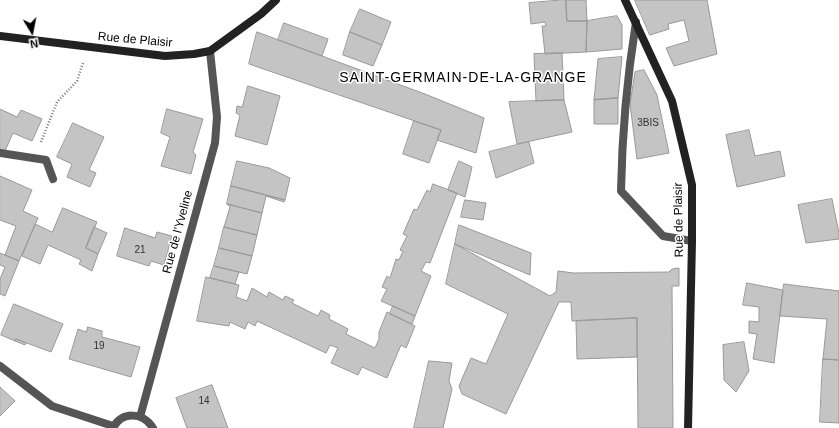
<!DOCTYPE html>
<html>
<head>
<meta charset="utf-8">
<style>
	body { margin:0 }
	#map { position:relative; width:839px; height:428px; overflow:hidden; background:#fff; font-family:Helvetica,sans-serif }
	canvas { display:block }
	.north { position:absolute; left:12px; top:12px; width:40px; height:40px; -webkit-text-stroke:3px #fff; paint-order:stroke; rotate:170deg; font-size:11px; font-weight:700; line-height:16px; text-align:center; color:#000 }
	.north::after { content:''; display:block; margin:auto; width:14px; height:18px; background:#000; clip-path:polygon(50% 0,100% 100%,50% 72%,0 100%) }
</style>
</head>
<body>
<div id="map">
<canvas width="839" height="428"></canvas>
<div class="north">N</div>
</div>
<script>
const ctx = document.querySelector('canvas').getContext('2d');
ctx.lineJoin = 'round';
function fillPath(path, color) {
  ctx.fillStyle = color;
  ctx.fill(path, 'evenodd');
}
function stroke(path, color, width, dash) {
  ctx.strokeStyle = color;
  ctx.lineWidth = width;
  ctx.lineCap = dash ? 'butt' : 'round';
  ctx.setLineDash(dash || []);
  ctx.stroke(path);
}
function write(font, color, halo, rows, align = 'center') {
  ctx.font = font + ' Helvetica,sans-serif';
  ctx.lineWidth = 3;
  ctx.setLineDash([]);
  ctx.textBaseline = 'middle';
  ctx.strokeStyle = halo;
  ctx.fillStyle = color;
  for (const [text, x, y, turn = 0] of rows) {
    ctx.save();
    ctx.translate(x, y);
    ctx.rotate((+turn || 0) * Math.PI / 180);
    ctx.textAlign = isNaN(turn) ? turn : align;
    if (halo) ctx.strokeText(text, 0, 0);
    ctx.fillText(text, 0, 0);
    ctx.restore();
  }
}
const building = new Path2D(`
	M 566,0 L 567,21 L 587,21 L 586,52 L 545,54 L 542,26 L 546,26 L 545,22 L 531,24 L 529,3 Z
	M 566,0 L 586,0 L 587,21 L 567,21 Z
	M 635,0 L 707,0 L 717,54 L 674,66 L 666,48 L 689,41 L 684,20 L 668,24 L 669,29 L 650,35 Z
	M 360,9 L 391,22 L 382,45 L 350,32 Z
	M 617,16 L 622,25 L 622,49 L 586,52 L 587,21 Z
	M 284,23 L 328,39 L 322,56 L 278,40 Z
	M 257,32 L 425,94 L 484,118 L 476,153 L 437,140 L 441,130 L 249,64 Z
	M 350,32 L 382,45 L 373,66 L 343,55 Z
	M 562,53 L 564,100 L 536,101 L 534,54 Z
	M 622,57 L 618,98 L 594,100 L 598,59 Z
	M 644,70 L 657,95 L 669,153 L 637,159 L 630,104 L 635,72 Z
	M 248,86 L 280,96 L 267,145 L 235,136 L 240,115 L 236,113 L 237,106 L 242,107 Z
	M 618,98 L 618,124 L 594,124 L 594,100 Z
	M 564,100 L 572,132 L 517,144 L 509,102 Z
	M 0,109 L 17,117 L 21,110 L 42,119 L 32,141 L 13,133 L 5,151 L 0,149 Z
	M 167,109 L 203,119 L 193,152 L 196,155 L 191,174 L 161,166 L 170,137 L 161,133 Z
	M 414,121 L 441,130 L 429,163 L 403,154 Z
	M 73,123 L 104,137 L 89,170 L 96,173 L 90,187 L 67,177 L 72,164 L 57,157 Z
	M 749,130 L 755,156 L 780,151 L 785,176 L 737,187 L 726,135 Z
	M 529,142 L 534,163 L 496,178 L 489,152 Z
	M 237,161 L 269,168 L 290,178 L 285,200 L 231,186 Z
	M 459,161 L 472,167 L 465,197 L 448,190 Z
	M 0,176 L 32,190 L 23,211 L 38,218 L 19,261 L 5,255 L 16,226 L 0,220 Z
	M 433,184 L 457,193 L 430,263 L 426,262 L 421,271 L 431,276 L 415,316 L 381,301 L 387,289 L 382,287 L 387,276 L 390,278 L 396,259 L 399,260 L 403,251 L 400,250 L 407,236 L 403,234 L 414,209 L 417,210 L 427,190 L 430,192 Z
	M 231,186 L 285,200 L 284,202 L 266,196 L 262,213 L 227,204 Z
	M 832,199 L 839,233 L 839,239 L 806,243 L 798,205 Z
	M 465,200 L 486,203 L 483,220 L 461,217 Z
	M 227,204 L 262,213 L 257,235 L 224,227 L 230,207 Z
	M 63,208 L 97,222 L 86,248 L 98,254 L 92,271 L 79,264 L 81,260 L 48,245 L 40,264 L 22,256 L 35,224 L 52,232 Z
	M 459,225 L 531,253 L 530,275 L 455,244 Z
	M 94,227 L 107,233 L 98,254 L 86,248 Z
	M 224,227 L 257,235 L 252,256 L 219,248 Z
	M 125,228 L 155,238 L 157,232 L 172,236 L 164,265 L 151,261 L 149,266 L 117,256 Z
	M 455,244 L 550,296 L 556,292 L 558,271 L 574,273 L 669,272 L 672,269 L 679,268 L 679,286 L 672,286 L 673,428 L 638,428 L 637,318 L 572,321 L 571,302 L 559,302 L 506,414 L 462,394 L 459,386 L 471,358 L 486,364 L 508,314 L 446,284 Z
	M 219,248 L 252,256 L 247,274 L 214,266 Z
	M 0,253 L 19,261 L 5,296 L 0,294 L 0,279 L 5,267 L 0,265 Z
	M 214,266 L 239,272 L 235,284 L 210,278 Z
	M 206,277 L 239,285 L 236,297 L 247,301 L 252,288 L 267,297 L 269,292 L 283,300 L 285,296 L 294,300 L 292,303 L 318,316 L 321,310 L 330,315 L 329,319 L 348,329 L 346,334 L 375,348 L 379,339 L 379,332 L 387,312 L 415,326 L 406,348 L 401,345 L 387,378 L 362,367 L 358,375 L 331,363 L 338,348 L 330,345 L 326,353 L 257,321 L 255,326 L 248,322 L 245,329 L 230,322 L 229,326 L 197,321 Z
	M 747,283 L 783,290 L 774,363 L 753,359 L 757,334 L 749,333 L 749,321 L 759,322 L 759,307 L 743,305 Z
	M 784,284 L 839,291 L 839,360 L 823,359 L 827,319 L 780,316 Z
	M 14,304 L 63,324 L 51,352 L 16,339 L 15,341 L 1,335 Z
	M 393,306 L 415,316 L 412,324 L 390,314 Z
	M 637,318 L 637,357 L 577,359 L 576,321 Z
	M 88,327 L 102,331 L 102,337 L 140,347 L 131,377 L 69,359 L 78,329 L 86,332 Z
	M 16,339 L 26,343 L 25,345 L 15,341 Z
	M 744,342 L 749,371 L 736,392 L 724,380 L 723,345 Z
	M 823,359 L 839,360 L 839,423 L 820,422 Z
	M 429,361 L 452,363 L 449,381 L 452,389 L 443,428 L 414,428 Z
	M 212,385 L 228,428 L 187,428 L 176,398 Z
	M 0,387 L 15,401 L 0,416 Z`);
fillPath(building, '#c4c4c4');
stroke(building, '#999', 1);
stroke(new Path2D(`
	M 41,142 L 57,102 L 77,81 L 83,63`), '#777', 2.5, [1, 2]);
stroke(new Path2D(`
	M 636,22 C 627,78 622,134 621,191 L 663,236 L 692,241
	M 0,153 L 46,160 L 53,179
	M 0,366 L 52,406 L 113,426
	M 140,417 L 215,143 L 217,117 L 210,51
	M 113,428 C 122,411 143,412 153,428`), '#555', 8);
stroke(new Path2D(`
	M 625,0 L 672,101 L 692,185 L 692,241 L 688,428
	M 0,36 L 165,56 L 194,54 L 210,51 L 261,14 L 276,0`), '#222', 8);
write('10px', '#313131', null, [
	["3BIS",648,123],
	["21",140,250],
	["19",99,346],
	["14",204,401]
]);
write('12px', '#000', '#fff', [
	["Rue de Plaisir",135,40,5],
	["Rue de Plaisir",679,220,-91],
	["Rue de l'Yveline",178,232,-75]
]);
ctx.letterSpacing = '1px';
write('14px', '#000', '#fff', [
	["SAINT-GERMAIN-DE-LA-GRANGE",463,78]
]);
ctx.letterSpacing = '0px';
</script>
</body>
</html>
